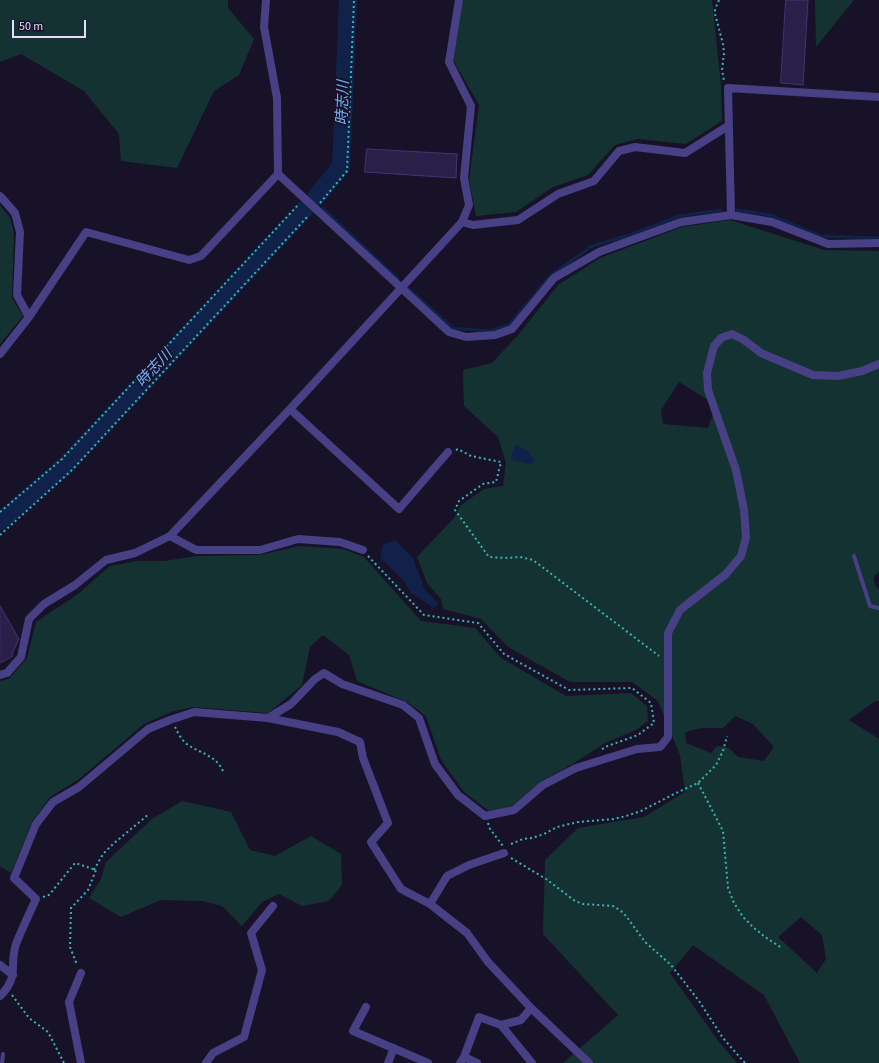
<!DOCTYPE html>
<html>
<head>
<meta charset="utf-8">
<style>
	body { margin:0 }
	#map { position:relative; width:879px; height:1063px; overflow:hidden; background:#181229; font-family:"Source Sans 3",sans-serif }
	canvas { display:block }
	.scale { position:absolute; left:12px; top:20px; width:74px; height:18px; box-sizing:border-box; border:2px solid #e2dcfd; border-top:0; padding-left:5px; font-size:12px; line-height:14px; white-space:nowrap; color:#e2dcfd; -webkit-text-stroke:3px #181229; paint-order:stroke }
</style>
</head>
<body>
<div id="map">
<canvas width="879" height="1063"></canvas>
<div class="scale">50 m</div>
</div>
<script>
const ctx = document.querySelector('canvas').getContext('2d');
ctx.lineJoin = 'round';
function fillPath(path, color) {
  ctx.fillStyle = color;
  ctx.fill(path, 'evenodd');
}
function stroke(path, color, width, dash) {
  ctx.strokeStyle = color;
  ctx.lineWidth = width;
  ctx.lineCap = dash ? 'butt' : 'round';
  ctx.setLineDash(dash || []);
  ctx.stroke(path);
}
function write(font, color, halo, rows, align = 'center') {
  ctx.font = font + ' "Source Sans 3","Noto Sans JP",sans-serif';
  ctx.lineWidth = 4;
  ctx.setLineDash([]);
  ctx.textBaseline = 'middle';
  ctx.strokeStyle = halo;
  ctx.fillStyle = color;
  for (const [text, x, y, turn = 0] of rows) {
    ctx.save();
    ctx.translate(x, y);
    ctx.rotate((+turn || 0) * Math.PI / 180);
    ctx.textAlign = isNaN(turn) ? turn : align;
    if (halo) ctx.strokeText(text, 0, 0);
    ctx.fillText(text, 0, 0);
    ctx.restore();
  }
}
fillPath(new Path2D(`
	M 0,0 L 228,0 L 228,8 L 254,39 L 239,75 L 214,91 L 177,168 L 121,161 L 119,134 L 84,91 L 21,54 L 0,62 Z
	M 463,0 L 712,0 L 721,85 L 722,121 L 686,144 L 638,139 L 615,145 L 588,175 L 553,187 L 516,212 L 476,216 L 469,180 L 479,105 L 453,60 Z
	M 815,0 L 854,0 L 816,47 Z
	M 0,205 L 10,218 L 14,233 L 12,298 L 23,316 L 0,344 Z
	M 730,220 L 824,250 L 879,251 L 879,572 C 870,577 874,583 879,590 L 879,701 L 875,701 L 849,720 L 879,739 L 879,1063 L 800,1063 L 764,995 L 693,945 L 670,973 L 719,1042 L 737,1063 L 563,1063 L 618,1015 L 543,934 L 545,860 L 578,828 L 644,817 L 685,792 L 680,755 L 658,701 L 632,682 L 570,682 L 508,647 L 481,619 L 443,609 L 441,599 L 427,583 L 417,557 L 454,518 L 461,505 L 484,489 L 503,486 L 506,463 L 498,437 L 464,406 L 463,370 L 492,363 L 519,334 L 558,285 L 600,258 L 682,227 ZM 679,382 L 716,405 L 708,428 L 663,424 L 661,410 ZM 735,716 L 753,724 L 774,747 L 764,761 L 738,757 L 729,748 L 717,746 L 711,753 L 686,743 L 685,732 L 701,728 L 723,728 ZM 801,917 L 822,935 L 826,959 L 817,973 L 778,937 Z
	M 300,546 L 343,549 L 364,557 L 421,621 L 475,628 L 501,658 L 566,696 L 631,693 L 647,706 L 648,721 L 636,730 L 605,743 L 571,765 L 543,780 L 512,806 L 489,811 L 464,792 L 441,760 L 426,716 L 407,702 L 357,681 L 349,655 L 323,635 L 310,647 L 302,685 L 268,713 L 193,707 L 171,712 L 144,724 L 79,779 L 50,797 L 32,822 L 11,873 L 0,866 L 0,681 L 9,679 L 27,658 L 36,622 L 78,594 L 110,566 L 137,561 L 164,561 L 198,556 L 259,555 Z
	M 182,801 L 231,812 L 250,850 L 275,856 L 311,836 L 341,854 L 342,885 L 329,901 L 302,906 L 279,894 L 262,902 L 242,926 L 222,906 L 202,901 L 161,900 L 121,917 L 89,898 L 101,879 L 106,862 L 152,819 Z`), '#153233');
fillPath(new Path2D(`
	M 516,444 L 529,452 L 535,461 L 531,465 L 510,459 Z
	M 395,540 L 413,558 L 424,588 L 438,603 L 434,608 L 411,593 L 403,580 L 380,558 L 383,545 Z`), '#10224a');
stroke(new Path2D(`
	M 323,208 L 398,279
	M 737,210 L 770,215 L 820,236 L 879,238
	M 408,288 L 453,328 L 489,331 L 509,325 L 551,275 L 592,246 L 630,235 L 679,216 L 721,210`), '#10224a', 3);
stroke(new Path2D(`
	M 316,197 L 341,167 L 348,0
	M 0,522 L 68,463 L 304,210`), '#10224a', 18);
const building = new Path2D(`
	M 786,0 L 808,0 L 803,85 L 781,83 Z
	M 367,149 L 457,154 L 456,178 L 365,172 Z
	M 0,606 L 19,639 L 12,654 L 13,656 L 0,663 Z`);
fillPath(building, '#2a1f49');
stroke(building, '#443374', 1);
stroke(new Path2D(`
	M 719,0 L 715,9 L 715,14 L 723,44 L 724,53 L 722,70 L 724,81
	M 320,203 L 347,171 L 354,0
	M 456,450 L 458,449 L 471,456 L 501,462 L 496,482 L 483,484 L 459,501 L 455,510 L 489,557 L 505,558 L 520,557 L 533,560 L 659,656
	M 0,512 L 62,459 L 299,204
	M 0,535 L 72,470 L 309,215
	M 368,556 L 424,615 L 478,623 L 504,654 L 569,690 L 632,688 L 651,703 L 654,723 L 638,735 L 605,747 L 600,751
	M 175,727 C 178,733 182,741 188,745 C 202,754 218,756 224,774
	M 698,783 L 723,831 L 728,888 L 734,903 L 743,917 L 754,928 L 765,937 L 782,948
	M 488,823 L 490,829 L 503,846
	M 511,844 L 523,839 L 532,838 L 544,834 L 557,827 L 578,822 L 614,819 L 626,816 L 641,811 L 676,793 L 698,783 L 716,765 L 723,751 L 727,736
	M 511,858 L 546,879 L 575,901 L 583,904 L 613,906 L 621,911 L 626,916 L 645,942 L 671,965 L 699,1001 L 723,1038 L 745,1063
	M 94,870 L 103,854 L 113,844 L 149,814
	M 43,897 L 49,895 L 75,863 L 96,870 L 88,890 L 71,908 L 70,947 L 77,965
	M 12,995 L 29,1018 L 48,1032 L 64,1063`), '#38b5b6', 2, [2, 3]);
stroke(new Path2D(`
	M 854,556 L 870,606 L 879,608
	M 2,1063 L 3,1054`), '#474085', 4);
stroke(new Path2D(`
	M 278,174 L 449,332 L 466,337 L 495,335 L 512,329 L 554,278 L 599,252 L 681,222 L 731,215 L 772,222 L 828,244 L 879,243
	M 0,196 L 15,213 L 20,232 L 17,295 L 29,317
	M 731,215 L 728,88 L 879,97
	M 462,222 L 473,225 L 518,220 L 558,194 L 594,181 L 619,151 L 635,147 L 685,153 L 728,126
	M 0,354 L 29,317 L 86,232 L 189,260 L 201,256 L 278,174 L 277,98 L 264,27 L 266,0
	M 290,409 L 399,509 L 448,452
	M 170,536 L 196,550 L 260,550 L 298,539 L 340,542 L 363,550
	M 0,675 L 7,673 L 21,657 L 29,619 L 44,604 L 75,585 L 106,560 L 135,553 L 170,536 L 290,409 L 462,222 L 469,205 L 464,178 L 471,106 L 449,62 L 459,0
	M 268,718 L 291,704 L 315,679 L 324,673 L 342,684 L 403,705 L 419,718 L 435,764 L 458,795 L 485,816 L 514,810 L 543,785 L 576,768 L 637,749 L 660,747 L 668,737 L 668,633 L 680,610 L 726,574 L 741,556 L 746,538 L 744,510 L 736,470 L 708,390 L 707,373 L 714,346 L 721,338 L 732,334 L 744,340 L 761,353 L 813,375 L 838,376 L 862,371 L 879,364
	M 430,904 L 447,876 L 469,865 L 504,853
	M 0,965 L 13,975
	M 81,973 L 69,1002 L 81,1063
	M 0,996 C 20,977 9,965 16,944 C 22,929 29,914 36,899 L 14,878 L 36,824 L 53,802 L 79,787 L 148,729 L 170,720 L 194,712 L 268,718 L 338,732 L 360,742 L 363,758 L 388,823 L 371,842 L 401,889 L 430,904 L 467,933 L 488,962 L 531,1008 L 589,1063
	M 366,1007 L 353,1031 L 428,1063
	M 501,1025 L 532,1063
	M 464,1057 L 477,1063
	M 206,1063 L 213,1053 L 244,1037 L 262,970 L 251,933 L 273,906
	M 388,1063 L 394,1048
	M 460,1063 L 464,1057 L 479,1017 L 501,1025 L 521,1020 L 531,1008`), '#474085', 8);
write('italic 15px', '#70b0f7', '#181229', [
	["時志川",344,103,-88],
	["時志川",155,369,-47]
]);
</script>
</body>
</html>
